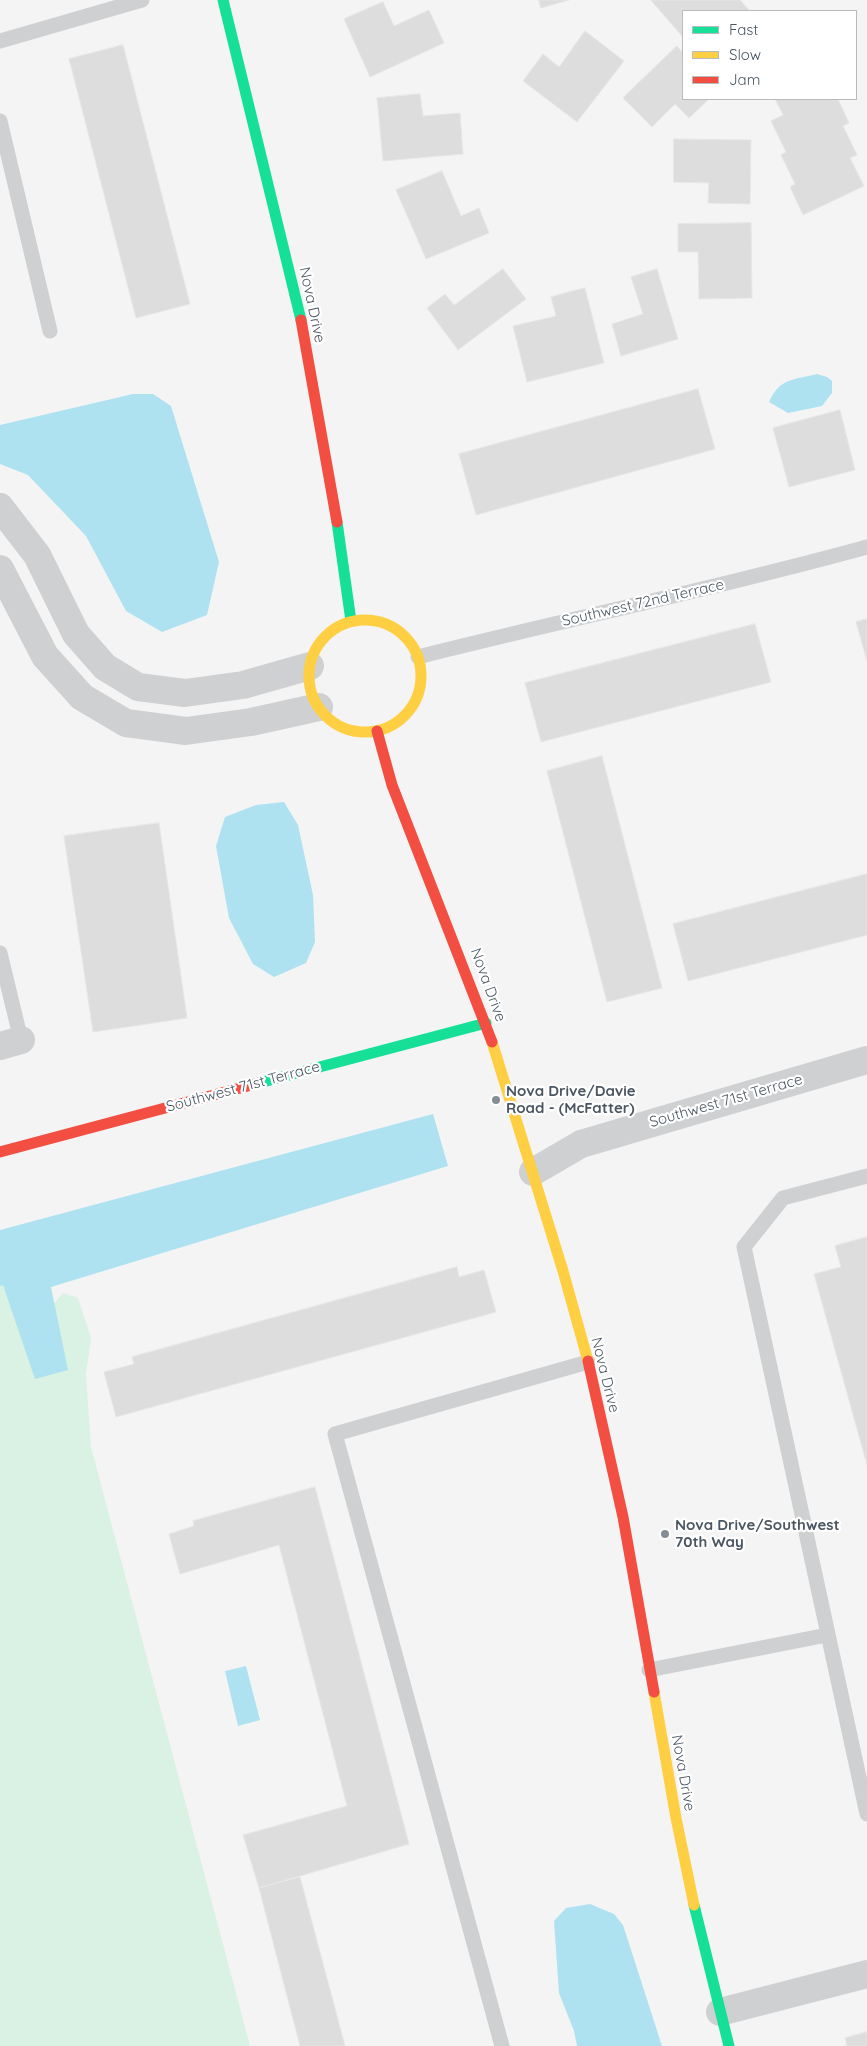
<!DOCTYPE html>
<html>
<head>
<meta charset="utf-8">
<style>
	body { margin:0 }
	#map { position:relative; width:867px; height:2046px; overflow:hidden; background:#f4f4f4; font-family:Quicksand,sans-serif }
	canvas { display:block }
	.legend { position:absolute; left:682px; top:10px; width:175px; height:90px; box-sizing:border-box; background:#fff; border:1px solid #b7bbc0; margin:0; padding:6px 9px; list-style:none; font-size:15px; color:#4a5661 }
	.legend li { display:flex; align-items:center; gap:10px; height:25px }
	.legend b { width:25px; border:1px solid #b7bbc0 }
</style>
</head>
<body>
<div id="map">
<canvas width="867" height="2046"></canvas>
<ul class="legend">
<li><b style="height:6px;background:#16e098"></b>Fast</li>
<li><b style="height:6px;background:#ffcf43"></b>Slow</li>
<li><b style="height:6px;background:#f24e42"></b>Jam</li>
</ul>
</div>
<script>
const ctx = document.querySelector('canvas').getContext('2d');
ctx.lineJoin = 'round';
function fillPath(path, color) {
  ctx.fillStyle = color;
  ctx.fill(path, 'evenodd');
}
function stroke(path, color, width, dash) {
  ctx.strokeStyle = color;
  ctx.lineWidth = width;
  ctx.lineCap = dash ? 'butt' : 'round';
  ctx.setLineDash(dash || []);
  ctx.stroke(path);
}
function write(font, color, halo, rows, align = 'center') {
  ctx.font = font + ' Quicksand,sans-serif';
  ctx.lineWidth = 4.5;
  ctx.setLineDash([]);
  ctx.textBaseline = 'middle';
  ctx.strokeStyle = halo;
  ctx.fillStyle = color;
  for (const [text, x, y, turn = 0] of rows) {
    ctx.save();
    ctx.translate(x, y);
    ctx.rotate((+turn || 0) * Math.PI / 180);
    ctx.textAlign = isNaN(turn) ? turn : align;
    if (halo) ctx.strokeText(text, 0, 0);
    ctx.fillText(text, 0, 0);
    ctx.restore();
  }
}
fillPath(new Path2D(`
	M 0,1276 L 44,1315 L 63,1293 L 78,1298 L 91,1338 L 86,1374 L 91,1447 L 250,2046 L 0,2046 Z`), '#d9f2e3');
fillPath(new Path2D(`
	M 817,374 L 827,377 L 832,381 L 832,393 L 822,406 L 788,413 L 769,402 C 780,378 793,380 817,374 Z
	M 133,394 L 153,394 L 171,406 L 219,562 L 207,615 L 162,632 L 126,611 L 86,536 L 28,475 L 0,464 L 0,425 Z
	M 284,802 L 298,825 L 313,895 L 315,942 L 306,963 L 274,977 L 253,964 L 229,918 L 216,846 L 225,817 L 256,805 Z
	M 433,1114 L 448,1166 L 51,1287 L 68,1370 L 35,1379 L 3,1285 L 0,1286 L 0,1230 Z
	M 246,1666 L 260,1720 L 238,1726 L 225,1671 Z
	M 590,1904 L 614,1914 L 623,1925 L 662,2046 L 577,2046 L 574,2031 L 559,1993 L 554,1921 L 566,1908 Z`), '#aee2f0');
const building = new Path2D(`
	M 539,0 L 569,0 L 541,8 Z
	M 651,0 L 740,0 L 750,11 L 683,11 L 683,37 Z
	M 383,2 L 394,26 L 429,10 L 444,43 L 370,77 L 344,19 Z
	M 585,31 L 624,61 L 577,122 L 523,81 L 543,54 L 559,67 Z
	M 123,45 L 190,304 L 136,318 L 69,59 Z
	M 677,46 L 683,53 L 683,99 L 709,99 L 689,118 L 675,104 L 652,127 L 623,98 Z
	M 420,94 L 423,116 L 460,113 L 463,154 L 383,161 L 377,98 Z
	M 775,99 L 839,99 L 838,99 L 849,123 L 843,126 L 857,155 L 850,158 L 864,186 L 803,215 L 790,187 L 795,184 L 781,155 L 786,152 L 771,121 L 783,115 Z
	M 674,139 L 751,140 L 750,204 L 708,203 L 709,183 L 674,182 Z
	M 442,171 L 461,216 L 479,208 L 489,233 L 426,259 L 396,190 Z
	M 751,223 L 752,298 L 699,299 L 698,252 L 678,252 L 678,224 Z
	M 503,269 L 526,299 L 458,350 L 427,308 L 445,294 L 454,305 Z
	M 657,269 L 678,339 L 621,356 L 612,324 L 643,314 L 631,277 Z
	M 585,288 L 604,363 L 527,382 L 513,326 L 556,316 L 551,297 Z
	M 698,389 L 715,449 L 476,515 L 459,454 Z
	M 840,410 L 855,470 L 789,487 L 773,428 Z
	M 867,619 L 867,661 L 856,622 Z
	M 755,624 L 771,682 L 541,742 L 525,683 Z
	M 602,756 L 662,988 L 607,1002 L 547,771 Z
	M 159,823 L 187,1018 L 93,1032 L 64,836 Z
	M 867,874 L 867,935 L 688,981 L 673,924 Z
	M 867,1237 L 867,1465 L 814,1274 L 841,1267 L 835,1246 Z
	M 457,1267 L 459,1277 L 484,1270 L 496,1312 L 116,1417 L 104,1372 L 134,1364 L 132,1357 Z
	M 315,1487 L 409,1844 L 259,1888 L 243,1835 L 347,1806 L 279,1545 L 180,1574 L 169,1534 L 194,1526 L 193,1521 Z
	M 300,1877 L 345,2046 L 300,2046 L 259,1888 Z
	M 867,2032 L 867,2046 L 847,2046 L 845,2038 Z`);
fillPath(building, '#ddddde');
stroke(building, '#e5e6e7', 1);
stroke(new Path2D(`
	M 0,41 L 142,0
	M 0,121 L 50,331
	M 418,657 C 568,619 719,588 867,547
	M 0,953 L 21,1040
	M 867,1176 L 783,1198 L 744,1247 L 867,1814
	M 649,1670 L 827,1635
	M 502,2046 L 335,1434 L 588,1362`), '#ced0d2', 15);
stroke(new Path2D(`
	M 0,507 L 37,555 L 76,634 L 105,667 L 138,687 L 185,693 L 243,685 L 310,666
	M 0,569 L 45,656 L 82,697 L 126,723 L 186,731 L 251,722 L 319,707
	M 0,1046 L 21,1040
	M 533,1172 L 581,1144 L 867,1060
	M 720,2012 L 867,1974`), '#ced0d2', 28);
stroke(new Path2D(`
	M 223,0 L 301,320
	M 337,522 L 351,621
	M 259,1083 L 486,1023
	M 694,1905 L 729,2046`), '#16e098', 11);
stroke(new Path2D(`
	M309 676a56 56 0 1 1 112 0a56 56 0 1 1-112 0Z
	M 492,1042 L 563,1271 L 588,1361
	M 654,1692 L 676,1818 L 694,1905`), '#ffcf43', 11);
stroke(new Path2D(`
	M 301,320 L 337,522
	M 377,731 L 392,785 L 492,1042
	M 0,1152 L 259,1083
	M 588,1361 L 623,1517 L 654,1692`), '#f24e42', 11);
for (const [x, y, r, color] of [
	[496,1100,5,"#868d94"],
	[665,1534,5,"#868d94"]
]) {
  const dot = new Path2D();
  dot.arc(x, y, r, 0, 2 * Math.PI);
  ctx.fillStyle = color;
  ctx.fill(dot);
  stroke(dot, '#fff', 2);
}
write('15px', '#4a5661', '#fff', [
	["Nova Drive",312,305,78],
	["Southwest 72nd Terrace",643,603,-13],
	["Nova Drive",488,985,70],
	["Southwest 71st Terrace",243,1087,-15],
	["Southwest 71st Terrace",726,1101,-16],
	["Nova Drive",605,1375,76],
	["Nova Drive",683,1773,80]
]);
write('bold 15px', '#4a5661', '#fff', [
	["Nova Drive/Davie",506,1091],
	["Road - (McFatter)",506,1108],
	["Nova Drive/Southwest",675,1525],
	["70th Way",675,1542]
], 'left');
</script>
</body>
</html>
